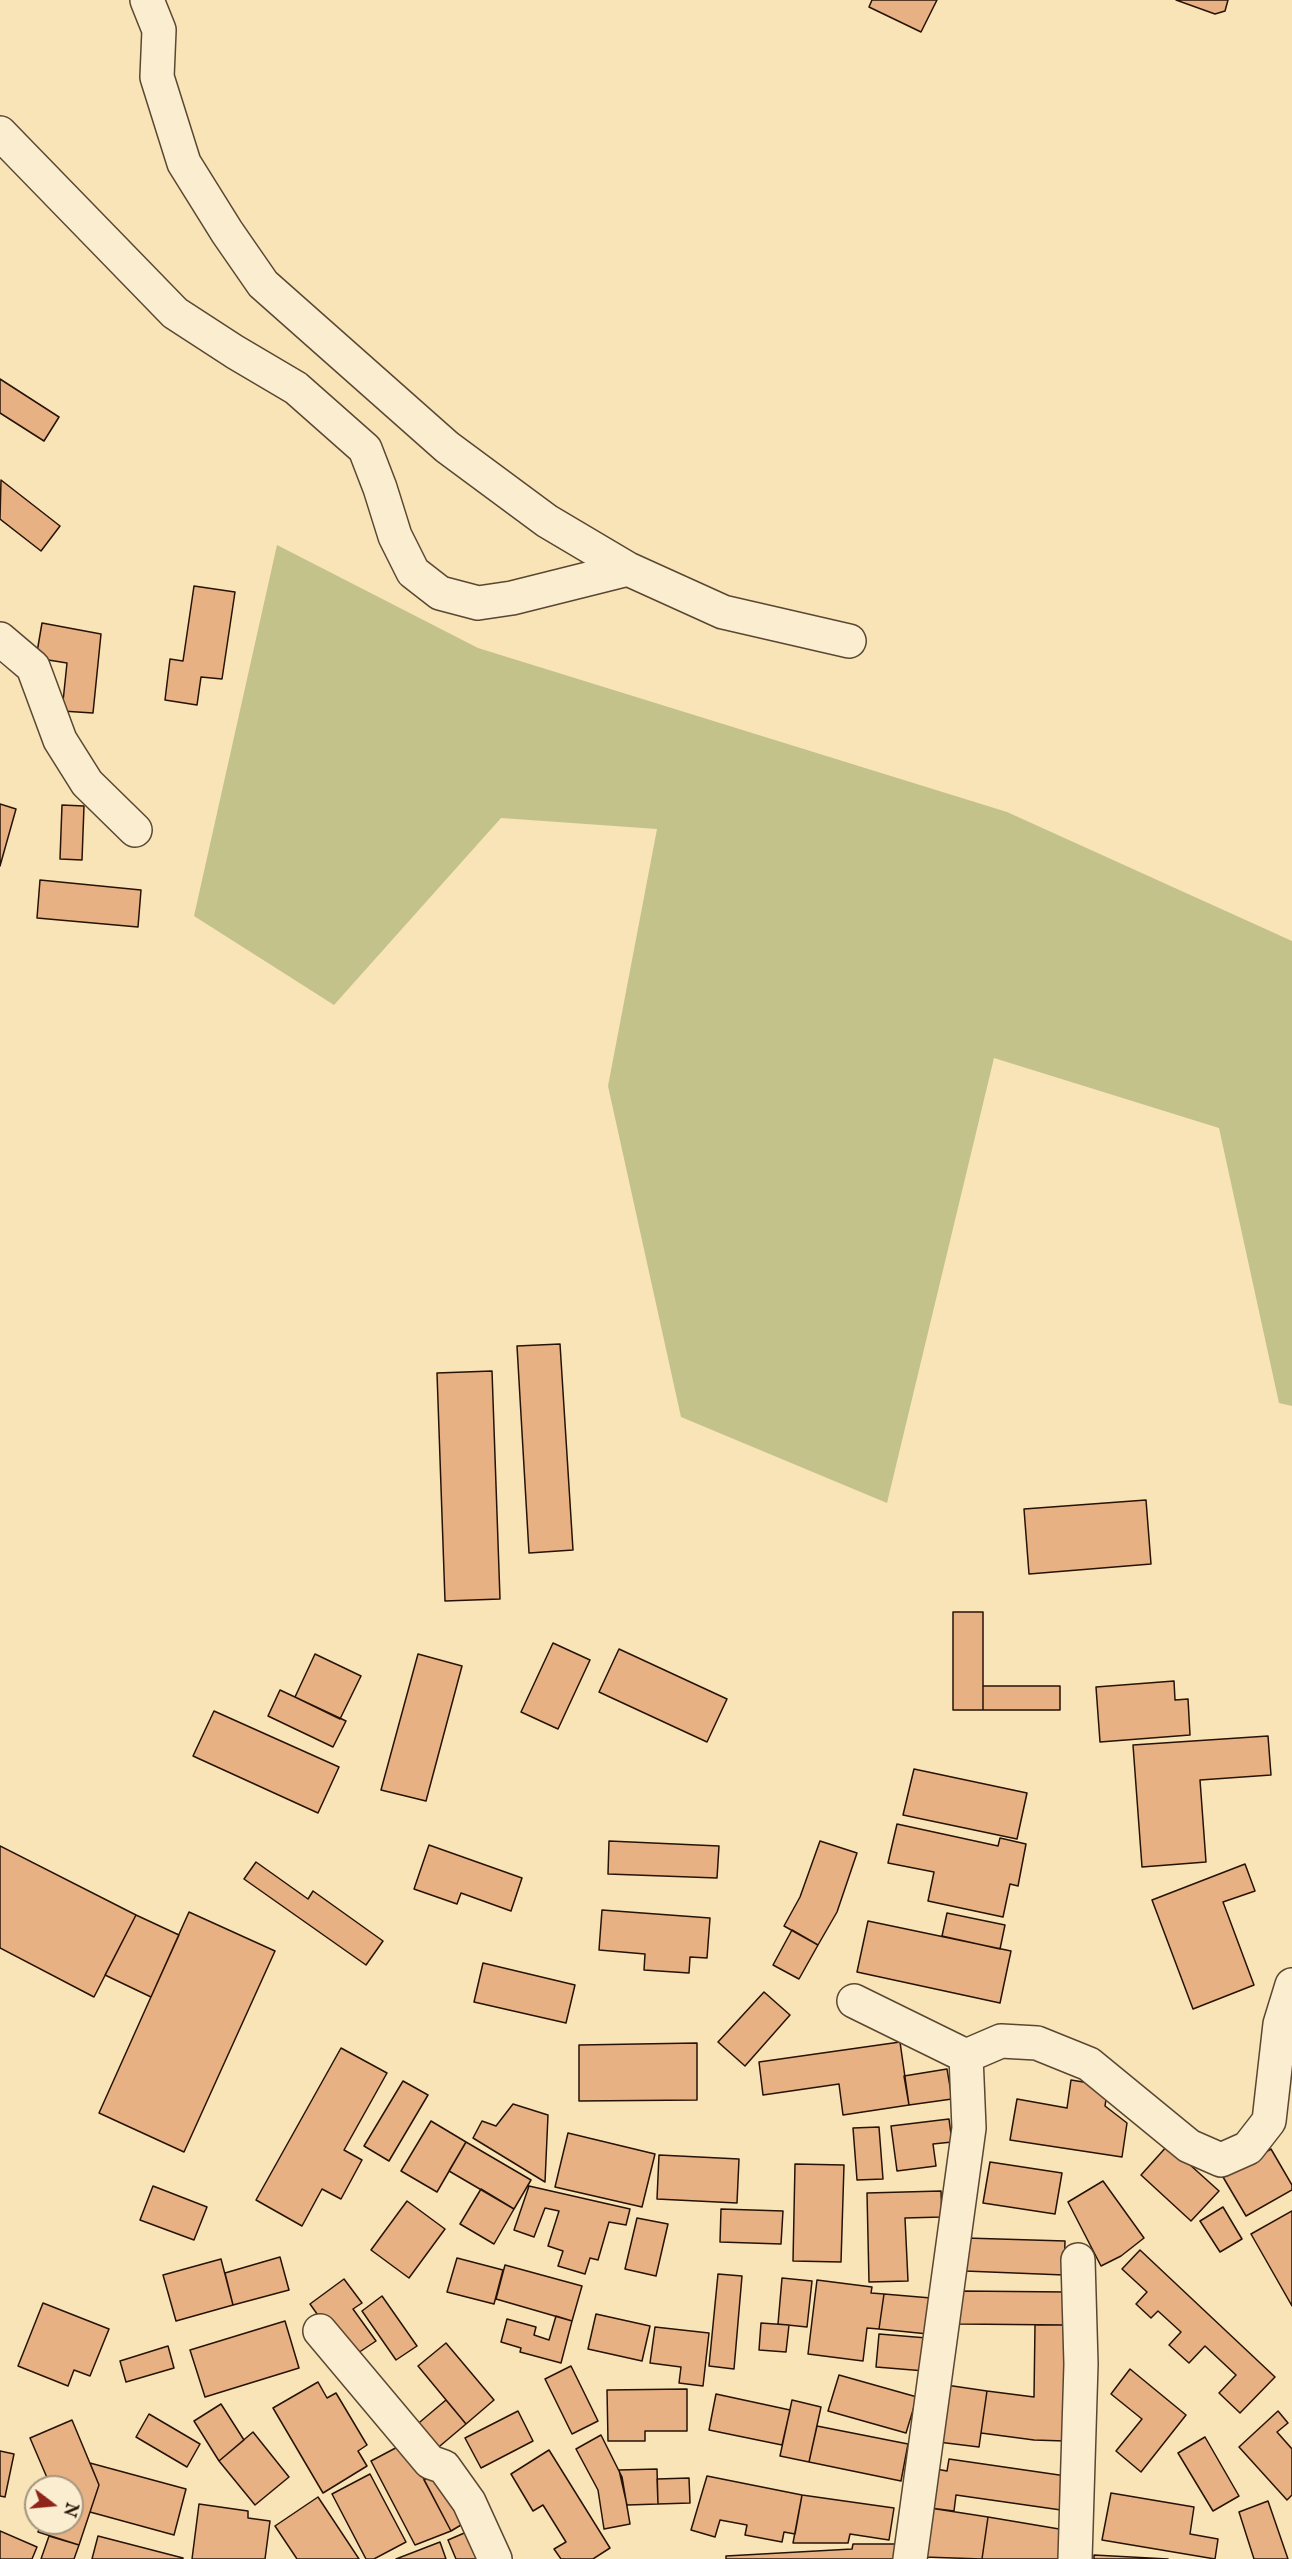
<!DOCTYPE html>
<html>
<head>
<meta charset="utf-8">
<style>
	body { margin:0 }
	#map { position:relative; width:1292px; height:2559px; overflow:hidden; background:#f8e4b7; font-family:"IM FELL English",serif }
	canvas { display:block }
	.north { position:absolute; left:24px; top:2475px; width:60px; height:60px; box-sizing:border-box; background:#faedd0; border:2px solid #a5967f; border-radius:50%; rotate:106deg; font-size:16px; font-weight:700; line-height:24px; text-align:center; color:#261306 }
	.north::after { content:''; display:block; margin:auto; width:21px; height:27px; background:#8f2418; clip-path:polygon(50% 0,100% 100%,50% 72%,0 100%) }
</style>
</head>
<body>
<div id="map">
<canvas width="1292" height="2559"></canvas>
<div class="north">N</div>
</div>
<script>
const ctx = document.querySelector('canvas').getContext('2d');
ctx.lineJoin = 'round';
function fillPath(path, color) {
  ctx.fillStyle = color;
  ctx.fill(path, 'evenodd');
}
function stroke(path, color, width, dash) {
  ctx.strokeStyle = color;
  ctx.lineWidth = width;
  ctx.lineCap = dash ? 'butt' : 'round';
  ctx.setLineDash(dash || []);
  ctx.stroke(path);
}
fillPath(new Path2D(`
	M 277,545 L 478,648 L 1007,812 L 1292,941 L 1292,1406 L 1279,1403 L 1219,1128 L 994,1058 L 887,1503 L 681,1417 L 608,1086 L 657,829 L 501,818 L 334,1005 L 194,916 Z`), '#c3c28a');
const building = new Path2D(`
	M 872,0 L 937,0 L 921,32 L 869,7 Z
	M 1176,0 L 1228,0 L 1225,11 L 1215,14 Z
	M 0,379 L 59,417 L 44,441 L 0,413 Z
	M 1,480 L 60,526 L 41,551 L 0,519 Z
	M 194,586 L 235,592 L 222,679 L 201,677 L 197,705 L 165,700 L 170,659 L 183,661 Z
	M 42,623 L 101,634 L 93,713 L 62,711 L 67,663 L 36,658 Z
	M 0,804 L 16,809 L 0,866 Z
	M 62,805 L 84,806 L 82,860 L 60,859 Z
	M 40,880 L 141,890 L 138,927 L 37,918 Z
	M 560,1344 L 573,1550 L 529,1553 L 517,1346 Z
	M 492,1371 L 500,1599 L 445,1601 L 437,1373 Z
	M 1146,1500 L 1151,1564 L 1029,1574 L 1024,1509 Z
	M 953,1612 L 983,1612 L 983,1710 L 953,1710 Z
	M 553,1643 L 590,1660 L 558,1729 L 521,1712 Z
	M 619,1649 L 727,1699 L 707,1742 L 599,1692 Z
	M 315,1654 L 361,1676 L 340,1719 L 295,1697 Z
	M 418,1654 L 462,1666 L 426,1801 L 381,1790 Z
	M 1174,1681 L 1175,1700 L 1188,1699 L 1190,1735 L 1100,1742 L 1096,1687 Z
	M 983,1686 L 1060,1686 L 1060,1710 L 983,1710 Z
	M 280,1690 L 346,1721 L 333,1747 L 268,1716 Z
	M 214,1711 L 339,1767 L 318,1813 L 193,1756 Z
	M 1268,1736 L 1271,1775 L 1200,1780 L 1206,1862 L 1142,1867 L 1133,1745 Z
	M 914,1769 L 1027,1793 L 1017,1839 L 903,1815 Z
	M 897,1824 L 998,1846 L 1000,1838 L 1026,1844 L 1018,1886 L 1010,1884 L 1003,1917 L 928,1901 L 934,1872 L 888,1863 Z
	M 609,1841 L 719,1846 L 717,1878 L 608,1874 Z
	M 820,1841 L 857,1853 L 837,1912 L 818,1945 L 784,1926 L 800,1897 Z
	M 429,1845 L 522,1878 L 511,1911 L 461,1893 L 457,1904 L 414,1889 Z
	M 0,1846 L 136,1915 L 94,1997 L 0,1948 Z
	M 256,1862 L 308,1899 L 313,1891 L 383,1941 L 366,1965 L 244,1879 Z
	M 1245,1864 L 1255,1891 L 1223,1902 L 1254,1985 L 1193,2009 L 1152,1900 Z
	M 602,1910 L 710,1918 L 707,1958 L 690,1957 L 689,1973 L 644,1970 L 645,1954 L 599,1950 Z
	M 189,1912 L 275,1951 L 184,2152 L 99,2113 Z
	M 947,1913 L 1005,1925 L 1000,1949 L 942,1936 Z
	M 136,1915 L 179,1935 L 151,1997 L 105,1975 Z
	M 868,1921 L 1011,1951 L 1000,2003 L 857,1972 Z
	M 792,1930 L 818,1945 L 799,1979 L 773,1965 Z
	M 483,1963 L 575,1985 L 566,2023 L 474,2002 Z
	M 764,1992 L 790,2015 L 745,2066 L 718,2042 Z
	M 900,2042 L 909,2105 L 843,2115 L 839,2084 L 763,2095 L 759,2062 Z
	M 697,2043 L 697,2100 L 579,2101 L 579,2045 Z
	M 341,2048 L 387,2073 L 344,2150 L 362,2160 L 341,2199 L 322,2189 L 302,2226 L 256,2200 Z
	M 947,2069 L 952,2099 L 909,2105 L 904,2076 Z
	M 1071,2080 L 1108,2086 L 1105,2106 L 1127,2123 L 1122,2157 L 1010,2140 L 1017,2099 L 1067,2108 Z
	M 403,2081 L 428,2095 L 389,2161 L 364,2146 Z
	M 513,2104 L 548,2115 L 545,2182 L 473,2138 L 482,2121 L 496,2126 Z
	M 949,2119 L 952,2142 L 933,2144 L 936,2166 L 897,2171 L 891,2126 Z
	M 431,2121 L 466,2142 L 437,2192 L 401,2171 Z
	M 879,2127 L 883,2179 L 857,2180 L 853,2128 Z
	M 568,2133 L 655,2154 L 642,2207 L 555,2187 Z
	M 466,2142 L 531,2180 L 514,2209 L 449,2171 Z
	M 1168,2145 L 1219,2191 L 1191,2221 L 1141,2175 Z
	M 1271,2149 L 1292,2185 L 1292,2190 L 1246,2216 L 1223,2177 Z
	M 659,2155 L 739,2159 L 737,2203 L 657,2199 Z
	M 990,2162 L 1062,2173 L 1055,2214 L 983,2203 Z
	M 795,2164 L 844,2165 L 841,2262 L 793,2261 Z
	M 1103,2181 L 1144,2238 L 1121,2256 L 1101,2266 L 1068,2202 Z
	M 153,2186 L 207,2207 L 194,2240 L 140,2220 Z
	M 529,2186 L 630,2209 L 626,2225 L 609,2222 L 598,2260 L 590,2258 L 585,2274 L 558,2266 L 563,2251 L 548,2246 L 559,2211 L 545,2208 L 534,2237 L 514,2230 Z
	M 481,2189 L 514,2209 L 494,2244 L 460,2224 Z
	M 941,2191 L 942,2217 L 905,2218 L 908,2281 L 869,2282 L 867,2193 Z
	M 407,2201 L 445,2229 L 409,2278 L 371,2250 Z
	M 1223,2207 L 1242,2239 L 1220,2252 L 1200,2221 Z
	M 721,2209 L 783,2211 L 781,2244 L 720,2242 Z
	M 1292,2211 L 1292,2306 L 1251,2234 Z
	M 637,2218 L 668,2224 L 656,2276 L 625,2269 Z
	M 966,2238 L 1065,2241 L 1064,2275 L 965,2271 Z
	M 1140,2250 L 1275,2377 L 1240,2413 L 1219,2393 L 1236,2375 L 1205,2346 L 1189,2363 L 1169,2345 L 1181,2332 L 1158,2311 L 1151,2318 L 1136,2304 L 1147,2292 L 1122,2269 Z
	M 280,2257 L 289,2290 L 233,2305 L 225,2273 Z
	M 457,2258 L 503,2270 L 494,2304 L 447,2292 Z
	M 221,2259 L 233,2305 L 176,2321 L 163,2275 Z
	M 505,2265 L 582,2286 L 572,2321 L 496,2299 Z
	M 718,2274 L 742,2276 L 734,2369 L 709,2366 Z
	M 782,2278 L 812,2281 L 807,2327 L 778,2324 Z
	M 344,2279 L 362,2303 L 353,2309 L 376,2341 L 349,2359 L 310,2304 Z
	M 817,2280 L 872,2287 L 871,2293 L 884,2294 L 879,2329 L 867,2328 L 863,2361 L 808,2354 Z
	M 959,2291 L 1067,2292 L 1066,2325 L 959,2324 Z
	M 884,2294 L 931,2298 L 928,2334 L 879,2329 Z
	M 382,2296 L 417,2346 L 396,2360 L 362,2311 Z
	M 43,2303 L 109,2329 L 90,2376 L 74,2370 L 68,2386 L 18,2366 Z
	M 596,2314 L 650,2326 L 642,2361 L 588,2349 Z
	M 556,2316 L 572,2321 L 561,2363 L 520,2352 L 521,2348 L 501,2342 L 507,2319 L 536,2327 L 534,2335 L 549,2340 Z
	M 285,2321 L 299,2368 L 205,2397 L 190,2350 Z
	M 761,2323 L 789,2325 L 786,2352 L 759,2350 Z
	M 1035,2325 L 1066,2325 L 1065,2441 L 1034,2440 L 981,2433 L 987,2391 L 1034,2397 Z
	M 655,2327 L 709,2333 L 703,2386 L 679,2383 L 681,2367 L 650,2363 Z
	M 879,2334 L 927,2338 L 925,2371 L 876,2367 Z
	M 446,2343 L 494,2400 L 466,2424 L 418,2366 Z
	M 168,2346 L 174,2368 L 126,2382 L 120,2361 Z
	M 571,2366 L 598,2421 L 572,2434 L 545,2379 Z
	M 1130,2369 L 1186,2415 L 1141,2472 L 1116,2451 L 1142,2419 L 1111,2394 Z
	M 839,2375 L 917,2397 L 906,2433 L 828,2411 Z
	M 318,2382 L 327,2398 L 336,2393 L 367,2445 L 358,2451 L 367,2466 L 323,2493 L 273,2408 Z
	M 946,2385 L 987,2391 L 979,2447 L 938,2442 Z
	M 687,2389 L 687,2431 L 645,2431 L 645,2441 L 608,2441 L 607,2390 Z
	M 716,2394 L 790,2410 L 782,2445 L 709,2430 Z
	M 446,2400 L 466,2424 L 434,2451 L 414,2427 Z
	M 792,2400 L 821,2407 L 809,2462 L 780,2456 Z
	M 221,2404 L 244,2440 L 219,2461 L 194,2421 Z
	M 518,2411 L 533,2441 L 481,2468 L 465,2438 Z
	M 1278,2411 L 1288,2423 L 1277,2432 L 1292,2449 L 1292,2495 L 1287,2500 L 1239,2447 Z
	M 149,2414 L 200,2444 L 187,2467 L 136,2437 Z
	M 72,2420 L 99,2485 L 79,2545 L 38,2532 L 41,2523 L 72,2523 L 72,2487 L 51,2487 L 30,2438 Z
	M 817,2426 L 908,2444 L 901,2481 L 809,2462 Z
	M 253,2432 L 289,2477 L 255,2505 L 219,2461 Z
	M 601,2435 L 622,2477 L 630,2524 L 604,2529 L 598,2490 L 576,2449 Z
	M 1205,2437 L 1239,2496 L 1213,2511 L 1178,2453 Z
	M 405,2443 L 451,2531 L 415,2545 L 371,2461 Z
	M 549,2450 L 610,2548 L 593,2559 L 561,2559 L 554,2549 L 566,2542 L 543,2505 L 533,2511 L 511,2474 Z
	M 0,2451 L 14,2454 L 5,2497 L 0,2496 Z
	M 949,2459 L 1073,2477 L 1068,2511 L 956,2495 L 954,2511 L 930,2508 L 936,2469 L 947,2471 Z
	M 90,2463 L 186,2489 L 174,2535 L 90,2512 L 99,2485 Z
	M 441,2469 L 471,2519 L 451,2531 L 424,2480 Z
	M 657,2469 L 658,2504 L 627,2505 L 619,2470 Z
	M 370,2474 L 406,2542 L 374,2559 L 366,2559 L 332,2494 Z
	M 707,2476 L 802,2495 L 795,2534 L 784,2532 L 782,2542 L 745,2535 L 747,2525 L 720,2520 L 715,2537 L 691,2530 Z
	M 689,2478 L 690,2503 L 658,2504 L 657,2479 Z
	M 1111,2493 L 1194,2507 L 1190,2534 L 1218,2539 L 1215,2559 L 1102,2540 Z
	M 802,2495 L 894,2508 L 889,2540 L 850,2534 L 848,2543 L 793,2543 Z
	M 318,2497 L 359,2559 L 297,2559 L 275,2526 Z
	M 1268,2501 L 1288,2559 L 1254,2559 L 1239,2512 Z
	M 199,2504 L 248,2511 L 248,2518 L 270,2521 L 265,2559 L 192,2559 Z
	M 930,2508 L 988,2517 L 982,2559 L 924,2557 Z
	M 988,2517 L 1071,2531 L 1066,2559 L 982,2559 Z
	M 476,2528 L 490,2559 L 456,2559 L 448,2540 Z
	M 0,2531 L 37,2547 L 32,2559 L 0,2559 Z
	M 49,2536 L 79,2545 L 74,2559 L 41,2559 Z
	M 98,2536 L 183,2558 L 183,2559 L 92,2559 Z
	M 440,2542 L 446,2559 L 396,2559 Z
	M 853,2544 L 900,2544 L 898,2559 L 726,2559 L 726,2556 L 852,2549 Z
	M 1094,2555 L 1168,2559 L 1094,2559 Z`);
fillPath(building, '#e8b183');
stroke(building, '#261306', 1.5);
const minor = new Path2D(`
	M 147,0 L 159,30 L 157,77 L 184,163 L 227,232 L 263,284 L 447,447 L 547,521 L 628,569 L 723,612 L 849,641
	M 0,133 L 175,313 L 235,352 L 296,388 L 365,449 L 380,488 L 395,536 L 413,572 L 440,593 L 478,603 L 512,598 L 628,569
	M 0,639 L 33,667 L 60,740 L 87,783 L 135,830
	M 854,2001 L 966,2056 L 1001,2041 L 1037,2043 L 1089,2064 L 1189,2146 L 1221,2160 L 1248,2148 L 1269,2121 L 1280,2024 L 1292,1985
	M 320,2331 L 430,2462 L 444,2467 L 469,2502 L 495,2559
	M 910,2559 L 969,2128 L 966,2056
	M 1075,2559 L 1081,2364 L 1078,2260`);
stroke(minor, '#5a4732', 36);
stroke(minor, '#faedd0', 33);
</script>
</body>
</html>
